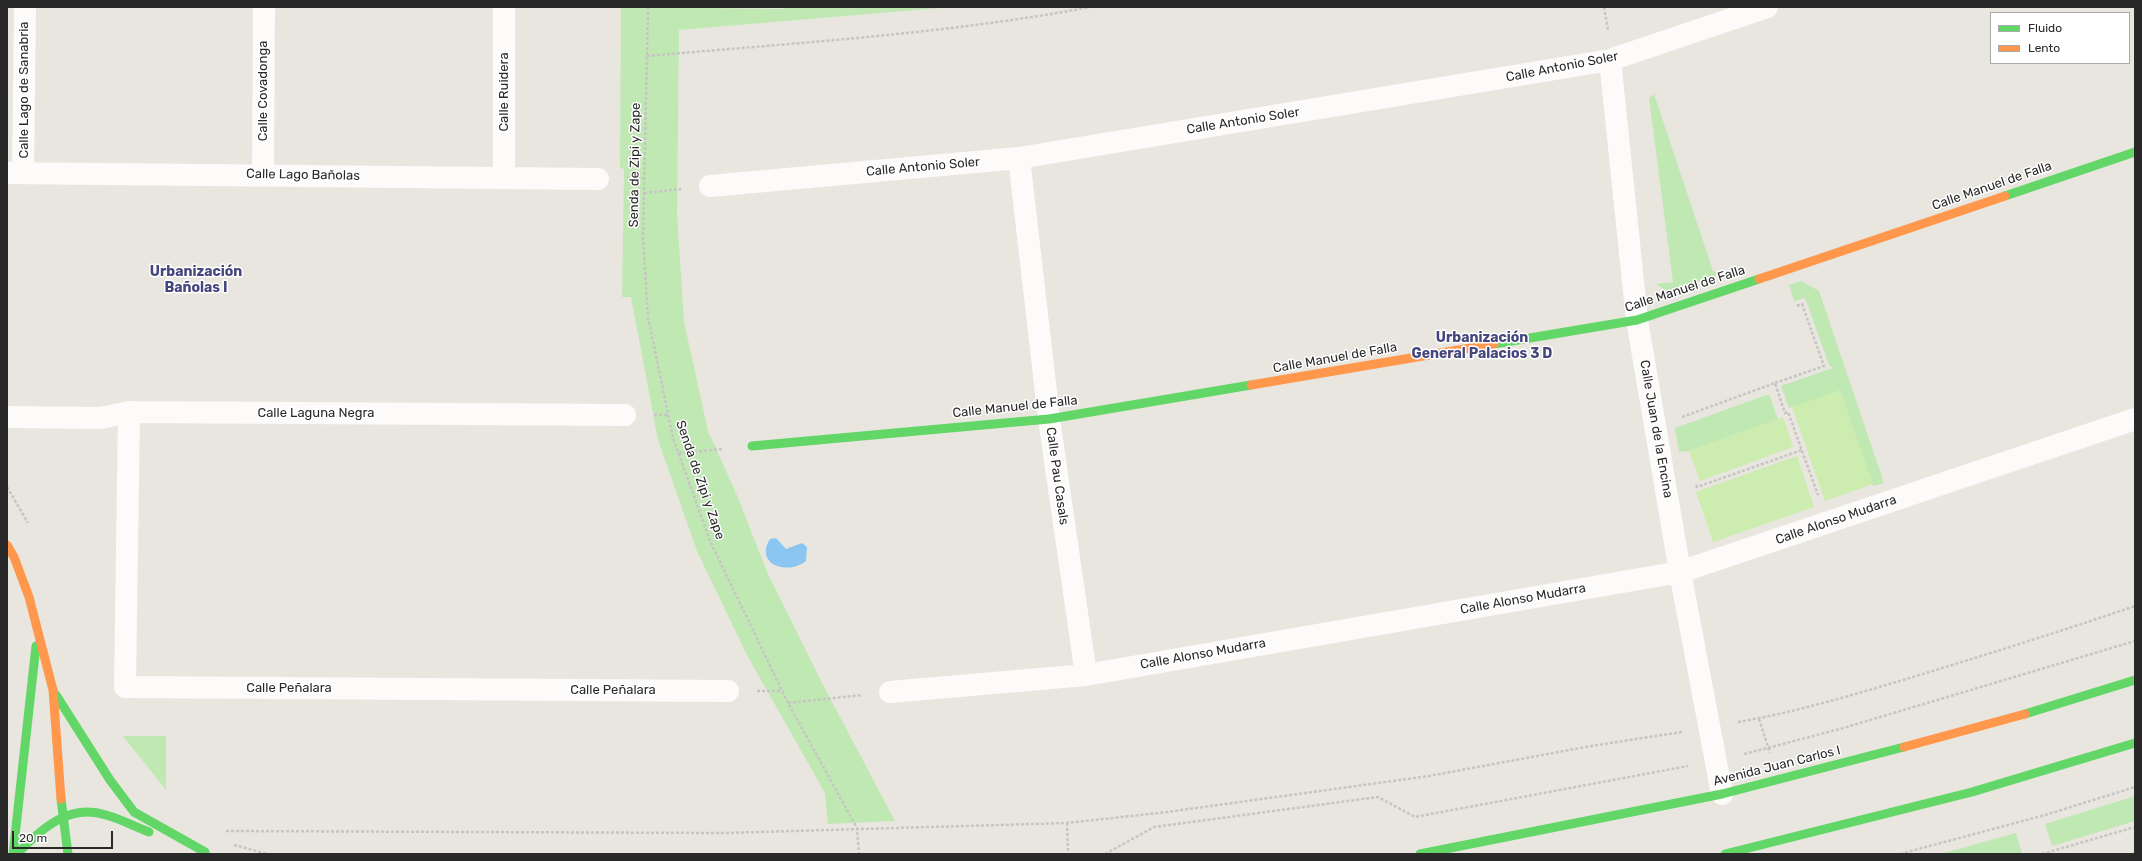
<!DOCTYPE html>
<html>
<head>
<meta charset="utf-8">
<style>
	body { margin:0 }
	#map { position:relative; width:2142px; height:861px; overflow:hidden; background:#e8e6de; font-family:Rubik,sans-serif }
	canvas { display:block }
	.frame { position:absolute; inset:0; border:8px solid #292929; pointer-events:none }
	.legend { position:absolute; left:1990px; top:12px; width:140px; height:52px; box-sizing:border-box; background:#fff; border:1px solid #a9a9a9; margin:0; padding:5px 7px; list-style:none; font-size:12px; color:#292929 }
	.legend li { display:flex; align-items:center; gap:8px; height:20px }
	.legend b { width:20px; border:1px solid #a9a9a9 }
	.scale { position:absolute; left:12px; top:831px; width:101px; height:18px; box-sizing:border-box; border:2px solid #292929; border-top:0; padding-left:5px; font-size:12px; line-height:14px; white-space:nowrap; color:#292929; -webkit-text-stroke:3px #fff; paint-order:stroke }
</style>
</head>
<body>
<div id="map">
<canvas width="2142" height="861"></canvas>
<div class="frame"></div>
<ul class="legend">
<li><b style="height:5px;background:#63d668"></b>Fluido</li>
<li><b style="height:5px;background:#ff974d"></b>Lento</li>
</ul>
<div class="scale">20 m</div>
</div>
<script>
const ctx = document.querySelector('canvas').getContext('2d');
ctx.lineJoin = 'round';
function fillPath(path, color) {
  ctx.fillStyle = color;
  ctx.fill(path, 'evenodd');
}
function stroke(path, color, width, dash) {
  ctx.strokeStyle = color;
  ctx.lineWidth = width;
  ctx.lineCap = dash ? 'butt' : 'round';
  ctx.setLineDash(dash || []);
  ctx.stroke(path);
}
function write(font, color, halo, rows, align = 'center') {
  ctx.font = font + ' Rubik,sans-serif';
  ctx.lineWidth = 3;
  ctx.setLineDash([]);
  ctx.textBaseline = 'middle';
  ctx.strokeStyle = halo;
  ctx.fillStyle = color;
  for (const [text, x, y, turn = 0] of rows) {
    ctx.save();
    ctx.translate(x, y);
    ctx.rotate((+turn || 0) * Math.PI / 180);
    ctx.textAlign = isNaN(turn) ? turn : align;
    if (halo) ctx.strokeText(text, 0, 0);
    ctx.fillText(text, 0, 0);
    ctx.restore();
  }
}
fillPath(new Path2D(`
	M 621,7 L 781,9 L 790,7 L 952,7 L 679,30 L 677,214 L 684,322 L 708,431 L 736,493 L 768,574 L 822,683 L 895,821 L 828,824 L 825,793 L 747,655 L 697,551 L 658,440 L 631,297 L 622,297 L 624,169 L 620,168 Z
	M 1654,94 L 1713,271 L 1720,274 L 1668,292 L 1656,284 L 1673,282 L 1649,98 Z
	M 1801,281 L 1819,291 L 1884,483 L 1873,486 L 1840,391 L 1789,408 L 1781,386 L 1833,368 L 1829,365 L 1805,298 L 1794,301 L 1789,285 Z
	M 1769,394 L 1778,419 L 1689,451 L 1679,452 L 1675,428 Z
	M 123,736 L 166,736 L 166,790 Z
	M 2135,796 L 2135,821 L 2052,846 L 2045,824 Z
	M 2016,833 L 2022,854 L 1940,854 Z`), '#c0e8b3');
fillPath(new Path2D(`
	M 1840,390 L 1873,484 L 1825,501 L 1792,407 Z
	M 1783,417 L 1793,447 L 1700,481 L 1689,451 Z
	M 1797,456 L 1814,507 L 1713,542 L 1696,492 Z`), '#ccecb0');
fillPath(new Path2D(`
	M 776,538 L 786,549 L 802,543 L 807,547 L 806,561 C 787,576 754,564 770,539 Z`), '#8ac6f1');
stroke(new Path2D(`
	M 648,7 L 643,237 L 648,317 L 673,438 L 710,541 L 788,703 L 857,828 L 859,854
	M 1604,7 L 1608,30
	M 647,56 C 795,43 945,34 1091,7
	M 627,178 L 644,178
	M 644,193 L 681,189
	M 1775,383 L 1824,366 L 1802,304 L 1796,306
	M 654,415 L 668,415
	M 1682,417 L 1775,383 L 1785,413 L 1788,412 L 1818,495
	M 679,453 L 723,449
	M 1696,485 L 1697,487 L 1802,450
	M 7,487 L 28,523
	M 757,691 L 782,691
	M 788,703 L 862,695
	M 1759,719 L 1770,753
	M 1738,722 C 1797,712 1856,694 1913,677 C 1988,654 2062,631 2135,606
	M 1744,754 L 1840,729 L 2135,641
	M 1067,823 L 1068,854
	M 226,831 L 724,833 L 1067,823 L 1167,812 L 1429,776 L 1591,746 L 1682,732
	M 234,845 L 268,854
	M 1105,854 L 1154,827 L 1378,797 L 1415,817 L 1688,766
	M 1900,854 L 2045,815 L 2135,787
	M 2042,854 L 2135,827`), '#c6c5c4', 2.5, [3, 2]);
stroke(new Path2D(`
	M 1610,60 L 1637,320 L 1680,572 L 1722,794
	M 1019,158 L 1049,419 L 1086,675
	M 7,173 L 598,179
	M 23,173 L 25,7
	M 263,174 L 264,7
	M 504,178 L 504,7
	M 710,186 L 1019,158 L 1610,60 L 1767,7
	M 129,412 L 125,687 L 728,691
	M 7,417 L 101,418 L 129,412 L 625,415
	M 890,692 L 1086,675 L 1680,572 L 2135,419`), '#fcfbfa', 22);
stroke(new Path2D(`
	M 2005,196 L 2135,152
	M 1494,344 L 1637,320 L 1759,279
	M 752,446 L 1049,419 L 1251,385
	M 56,695 L 110,780 L 134,812 L 205,852
	M 2025,714 L 2135,680
	M 61,799 L 68,854
	M 13,854 L 36,646
	M 17,854 C 41,829 69,803 106,815 C 121,819 135,827 149,832
	M 1420,854 L 1722,794 L 1904,747
	M 1725,854 L 1972,792 L 2135,743`), '#63d668', 9);
stroke(new Path2D(`
	M 1759,279 L 2005,196
	M 1251,385 L 1494,344
	M 7,545 L 14,557 L 29,597 L 53,690 L 61,799
	M 1904,747 L 2025,714`), '#ff974d', 9);
write('13px', '#292929', '#fff', [
	["Calle Antonio Soler",1562,67,-11],
	["Calle Lago de Sanabria",24,90,-90],
	["Calle Covadonga",263,91,-90],
	["Calle Ruidera",504,92,-90],
	["Calle Antonio Soler",1243,121,-9],
	["Senda de Zipi y Zape",635,165,-89],
	["Calle Antonio Soler",923,167,-5],
	["Calle Lago Bañolas",303,175,1],
	["Calle Manuel de Falla",1992,186,-19],
	["Calle Manuel de Falla",1685,289,-18],
	["Calle Manuel de Falla",1335,358,-10],
	["Calle Manuel de Falla",1015,407,-6],
	["Calle Laguna Negra",316,413],
	["Calle Juan de la Encina",1656,429,80],
	["Calle Pau Casals",1057,476,82],
	["Senda de Zipi y Zape",700,480,71],
	["Calle Alonso Mudarra",1836,520,-19],
	["Calle Alonso Mudarra",1523,599,-10],
	["Calle Alonso Mudarra",1203,654,-10],
	["Calle Peñalara",289,688],
	["Calle Peñalara",613,690],
	["Avenida Juan Carlos I",1777,766,-14]
]);
write('bold 14px', '#46467e', '#fff', [
	["Urbanización",196,272],
	["Bañolas I",196,288],
	["Urbanización",1482,338],
	["General Palacios 3 D",1482,354]
]);
</script>
</body>
</html>
